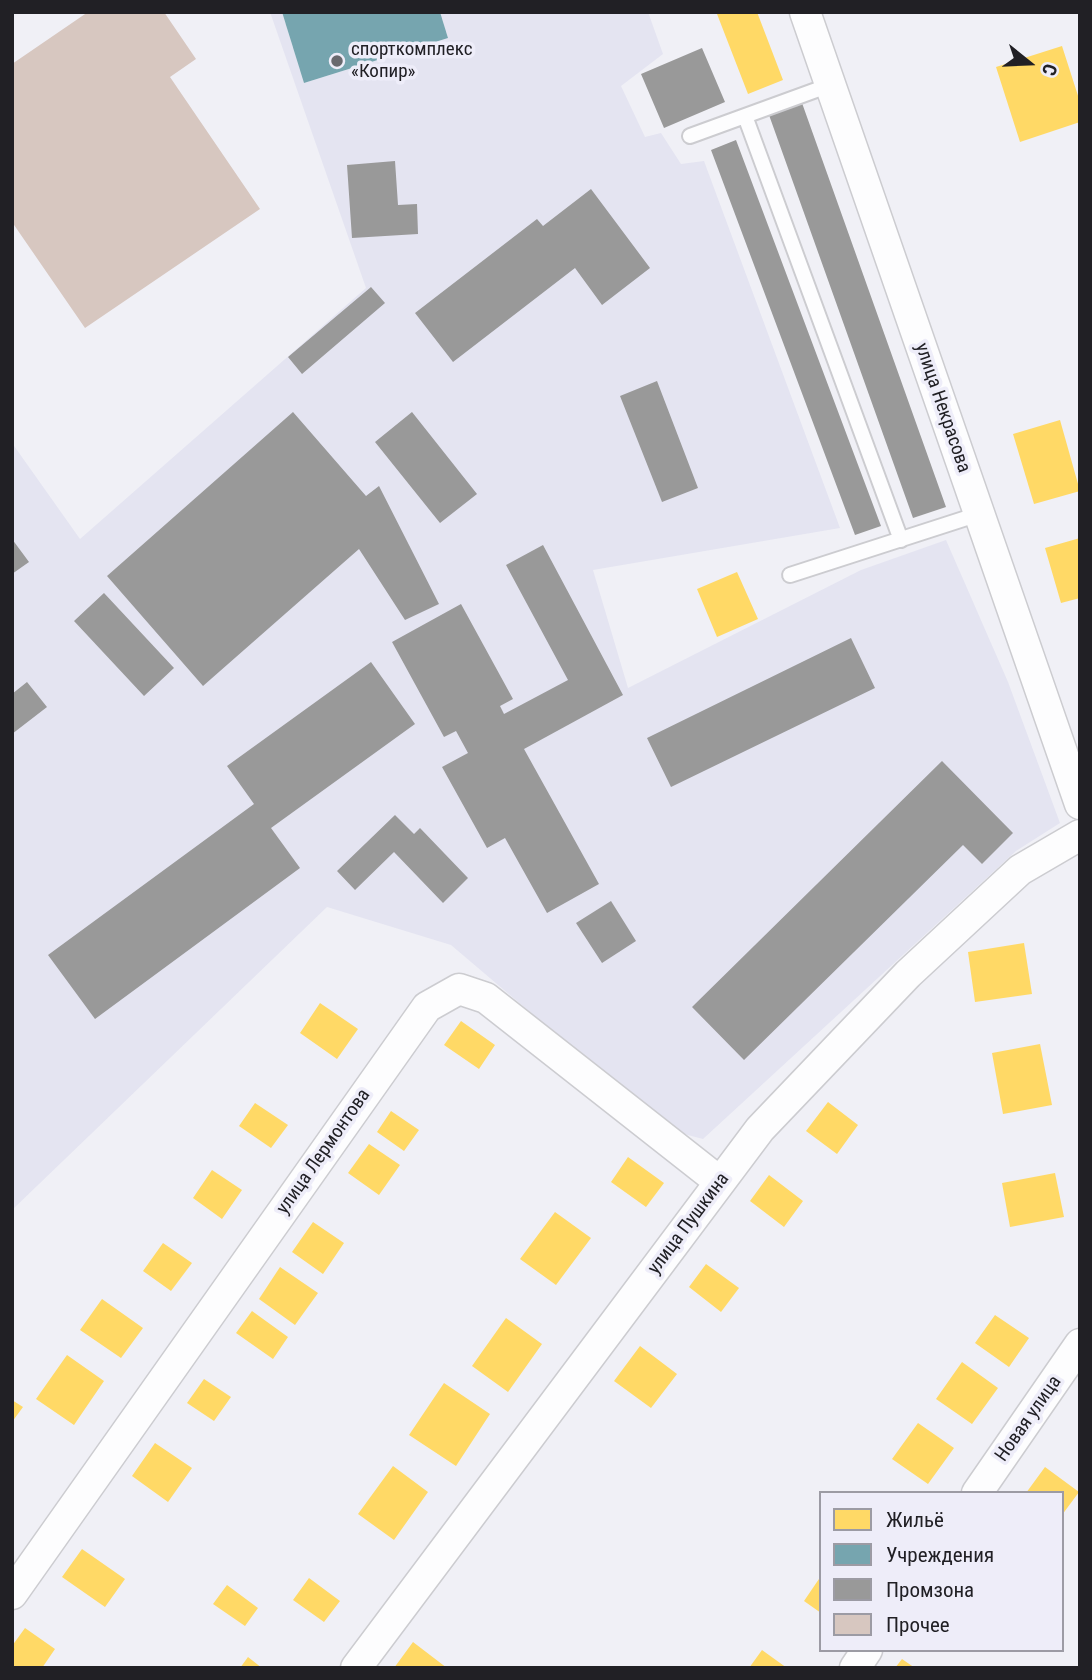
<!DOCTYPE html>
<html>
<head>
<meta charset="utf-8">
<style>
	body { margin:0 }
	#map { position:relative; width:1092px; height:1680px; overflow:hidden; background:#f0f0f6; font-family:"Roboto Condensed",sans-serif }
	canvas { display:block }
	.frame { position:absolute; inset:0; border:14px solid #212025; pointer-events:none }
	.legend { position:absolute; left:819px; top:1491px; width:245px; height:161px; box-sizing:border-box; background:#eeedf9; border:2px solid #9c9ba4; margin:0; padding:9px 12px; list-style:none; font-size:21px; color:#212025 }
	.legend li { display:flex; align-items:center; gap:14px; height:35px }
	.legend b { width:35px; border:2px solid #9c9ba4 }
	.north { position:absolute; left:994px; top:28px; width:70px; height:70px; -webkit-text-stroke:5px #eeedf9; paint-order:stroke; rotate:108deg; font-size:19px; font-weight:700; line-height:28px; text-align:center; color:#212025 }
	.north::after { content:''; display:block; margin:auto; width:24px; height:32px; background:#212025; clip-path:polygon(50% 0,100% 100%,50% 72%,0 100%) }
</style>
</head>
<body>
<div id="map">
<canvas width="1092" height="1680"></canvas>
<div class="frame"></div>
<ul class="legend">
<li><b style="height:19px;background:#ffd966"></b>Жильё</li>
<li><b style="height:19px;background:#76a5af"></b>Учреждения</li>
<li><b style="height:19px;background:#999"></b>Промзона</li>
<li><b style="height:19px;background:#d7c7c0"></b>Прочее</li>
</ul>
<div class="north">С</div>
</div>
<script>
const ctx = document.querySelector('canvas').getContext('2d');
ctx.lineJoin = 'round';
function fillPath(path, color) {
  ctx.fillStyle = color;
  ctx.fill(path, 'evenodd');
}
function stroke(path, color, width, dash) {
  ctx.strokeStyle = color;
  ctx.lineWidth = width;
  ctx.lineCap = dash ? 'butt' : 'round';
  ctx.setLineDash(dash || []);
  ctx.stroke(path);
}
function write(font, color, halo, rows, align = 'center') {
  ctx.font = font + ' "Roboto Condensed",sans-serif';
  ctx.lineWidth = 7;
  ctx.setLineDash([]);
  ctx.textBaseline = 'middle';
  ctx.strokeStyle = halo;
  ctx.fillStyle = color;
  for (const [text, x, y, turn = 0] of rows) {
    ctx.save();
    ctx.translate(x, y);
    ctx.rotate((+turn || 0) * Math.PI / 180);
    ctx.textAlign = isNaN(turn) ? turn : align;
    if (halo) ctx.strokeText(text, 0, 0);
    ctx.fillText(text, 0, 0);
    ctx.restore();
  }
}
fillPath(new Path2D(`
	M 270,12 L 282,12 L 304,83 L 448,38 L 440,12 L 648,12 L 663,54 L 621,86 L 645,137 L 661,133 L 681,164 L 704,161 L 840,528 L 593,570 L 628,688 L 861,570 L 946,540 L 1008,682 L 1060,823 L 1016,851 L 703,1139 L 669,1130 L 451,945 L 327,907 L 12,1210 L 12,443 L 80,539 L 366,288 Z`), '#e4e4f1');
fillPath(new Path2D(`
	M 722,12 L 757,12 L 783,80 L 748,94 L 717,14 Z
	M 1062,46 L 1080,102 L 1080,122 L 1020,142 L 996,67 Z
	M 1060,420 L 1080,491 L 1034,504 L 1013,434 Z
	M 1080,538 L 1080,598 L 1061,603 L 1045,548 Z
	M 737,572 L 758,619 L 717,637 L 697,589 Z
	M 1024,943 L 1032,994 L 975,1002 L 968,952 Z
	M 320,1003 L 358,1029 L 337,1059 L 300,1033 Z
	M 461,1021 L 495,1045 L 479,1069 L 444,1045 Z
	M 1040,1044 L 1052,1105 L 1003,1114 L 992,1053 Z
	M 828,1102 L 858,1125 L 837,1154 L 806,1131 Z
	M 255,1103 L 288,1125 L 271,1148 L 239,1126 Z
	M 391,1111 L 419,1130 L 404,1151 L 377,1132 Z
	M 369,1144 L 400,1165 L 379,1195 L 348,1173 Z
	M 628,1157 L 664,1183 L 646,1207 L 611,1182 Z
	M 212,1170 L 242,1190 L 222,1219 L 193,1198 Z
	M 1055,1173 L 1064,1217 L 1010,1227 L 1002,1183 Z
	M 769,1175 L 803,1201 L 784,1227 L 750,1201 Z
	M 555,1212 L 591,1238 L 556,1285 L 520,1259 Z
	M 313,1222 L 344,1243 L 323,1274 L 292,1252 Z
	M 163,1243 L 192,1263 L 171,1291 L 143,1271 Z
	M 706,1264 L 739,1288 L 721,1312 L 689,1287 Z
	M 280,1267 L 318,1293 L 295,1325 L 259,1299 Z
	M 102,1299 L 143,1328 L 121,1358 L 80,1330 Z
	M 252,1311 L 288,1337 L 273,1359 L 236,1333 Z
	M 995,1315 L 1029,1338 L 1009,1367 L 975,1343 Z
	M 506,1318 L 542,1344 L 508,1392 L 472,1366 Z
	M 640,1346 L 677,1374 L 651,1408 L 614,1381 Z
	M 67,1355 L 104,1381 L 74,1425 L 36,1399 Z
	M 962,1362 L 998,1388 L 972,1424 L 936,1399 Z
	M 204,1379 L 231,1397 L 214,1421 L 187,1403 Z
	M 444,1383 L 490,1414 L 456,1466 L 409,1435 Z
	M 12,1400 L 23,1407 L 12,1422 Z
	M 918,1423 L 954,1448 L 928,1484 L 892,1459 Z
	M 155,1443 L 192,1468 L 168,1502 L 132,1476 Z
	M 393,1466 L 428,1492 L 394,1540 L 358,1514 Z
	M 1045,1467 L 1079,1492 L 1062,1515 L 1062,1493 L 1026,1493 Z
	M 82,1549 L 125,1579 L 105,1607 L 62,1577 Z
	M 821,1576 L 821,1613 L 804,1601 Z
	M 309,1578 L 340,1601 L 324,1622 L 293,1600 Z
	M 227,1585 L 258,1608 L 245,1626 L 213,1604 Z
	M 25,1628 L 55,1649 L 42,1668 L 12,1668 L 12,1646 Z
	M 413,1642 L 447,1668 L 394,1668 Z
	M 762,1650 L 787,1668 L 749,1668 Z
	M 248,1657 L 262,1668 L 240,1668 Z
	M 902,1659 L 915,1668 L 895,1668 Z`), '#ffd966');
fillPath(new Path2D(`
	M 282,12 L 440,12 L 448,38 L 304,83 Z`), '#76a5af');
fillPath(new Path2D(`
	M 702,48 L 725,102 L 664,128 L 641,74 Z
	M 802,103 L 946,507 L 913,518 L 769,115 Z
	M 736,140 L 881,526 L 855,535 L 711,150 Z
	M 395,161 L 398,205 L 417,204 L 418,234 L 352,238 L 347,165 Z
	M 591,189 L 650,268 L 602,305 L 575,268 L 453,362 L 415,313 L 537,219 L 543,226 Z
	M 371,287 L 385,303 L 302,374 L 288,357 Z
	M 657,381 L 698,488 L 662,502 L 620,396 Z
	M 293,412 L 366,496 L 379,486 L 439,604 L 405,620 L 359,549 L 203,686 L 107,576 Z
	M 412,412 L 477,494 L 440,523 L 375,442 Z
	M 12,539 L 29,562 L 12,574 Z
	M 543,545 L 623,695 L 524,749 L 599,884 L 547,913 L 505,838 L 487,848 L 442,767 L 468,753 L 456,731 L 444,737 L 392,642 L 461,604 L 513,699 L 500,706 L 504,714 L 568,680 L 506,565 Z
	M 104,593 L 174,668 L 144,696 L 74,621 Z
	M 851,638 L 875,688 L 671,787 L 647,738 Z
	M 371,662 L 415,724 L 271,828 L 300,868 L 95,1019 L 48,955 L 254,804 L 227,766 Z
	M 27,682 L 47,707 L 12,734 L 12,694 Z
	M 942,761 L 1013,833 L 982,864 L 963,845 L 744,1060 L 692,1007 Z
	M 395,815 L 414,834 L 420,828 L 468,878 L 443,903 L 394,852 L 355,890 L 337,871 Z
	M 611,901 L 636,941 L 602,963 L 576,923 Z`), '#999');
fillPath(new Path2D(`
	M 88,12 L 164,12 L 196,59 L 170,77 L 260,209 L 85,328 L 12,222 L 12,64 Z`), '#d7c7c0');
const service = new Path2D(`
	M 745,116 L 901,540
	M 690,136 L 830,85
	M 790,575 L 979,514`);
const minor = new Path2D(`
	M 805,12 L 1080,804
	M 977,1493 L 1080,1344
	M 12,1594 L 427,1007 L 459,989 L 486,998 L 720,1182
	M 356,1668 L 760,1129 L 908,974 L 1020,870 L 1080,835
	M 855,1668 L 867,1650`);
stroke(service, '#ccccd0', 18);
stroke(minor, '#ccccd0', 33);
stroke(service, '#fdfdfe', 14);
stroke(minor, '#fdfdfe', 30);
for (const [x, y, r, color] of [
	[337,61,7,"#69696e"]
]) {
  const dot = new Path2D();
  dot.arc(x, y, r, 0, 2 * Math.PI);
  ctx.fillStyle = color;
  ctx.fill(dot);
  stroke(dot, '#eeedf9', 2.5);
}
write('19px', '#212025', '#eeedf9', [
	["спорткомплекс",351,50],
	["«Копир»",351,72]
], 'left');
write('19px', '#212025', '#eeedf9', [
	["улица Некрасова",942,408,71],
	["улица Лермонтова",324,1152,-55],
	["улица Пушкина",689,1224,-53],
	["Новая улица",1029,1419,-55]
]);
</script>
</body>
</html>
